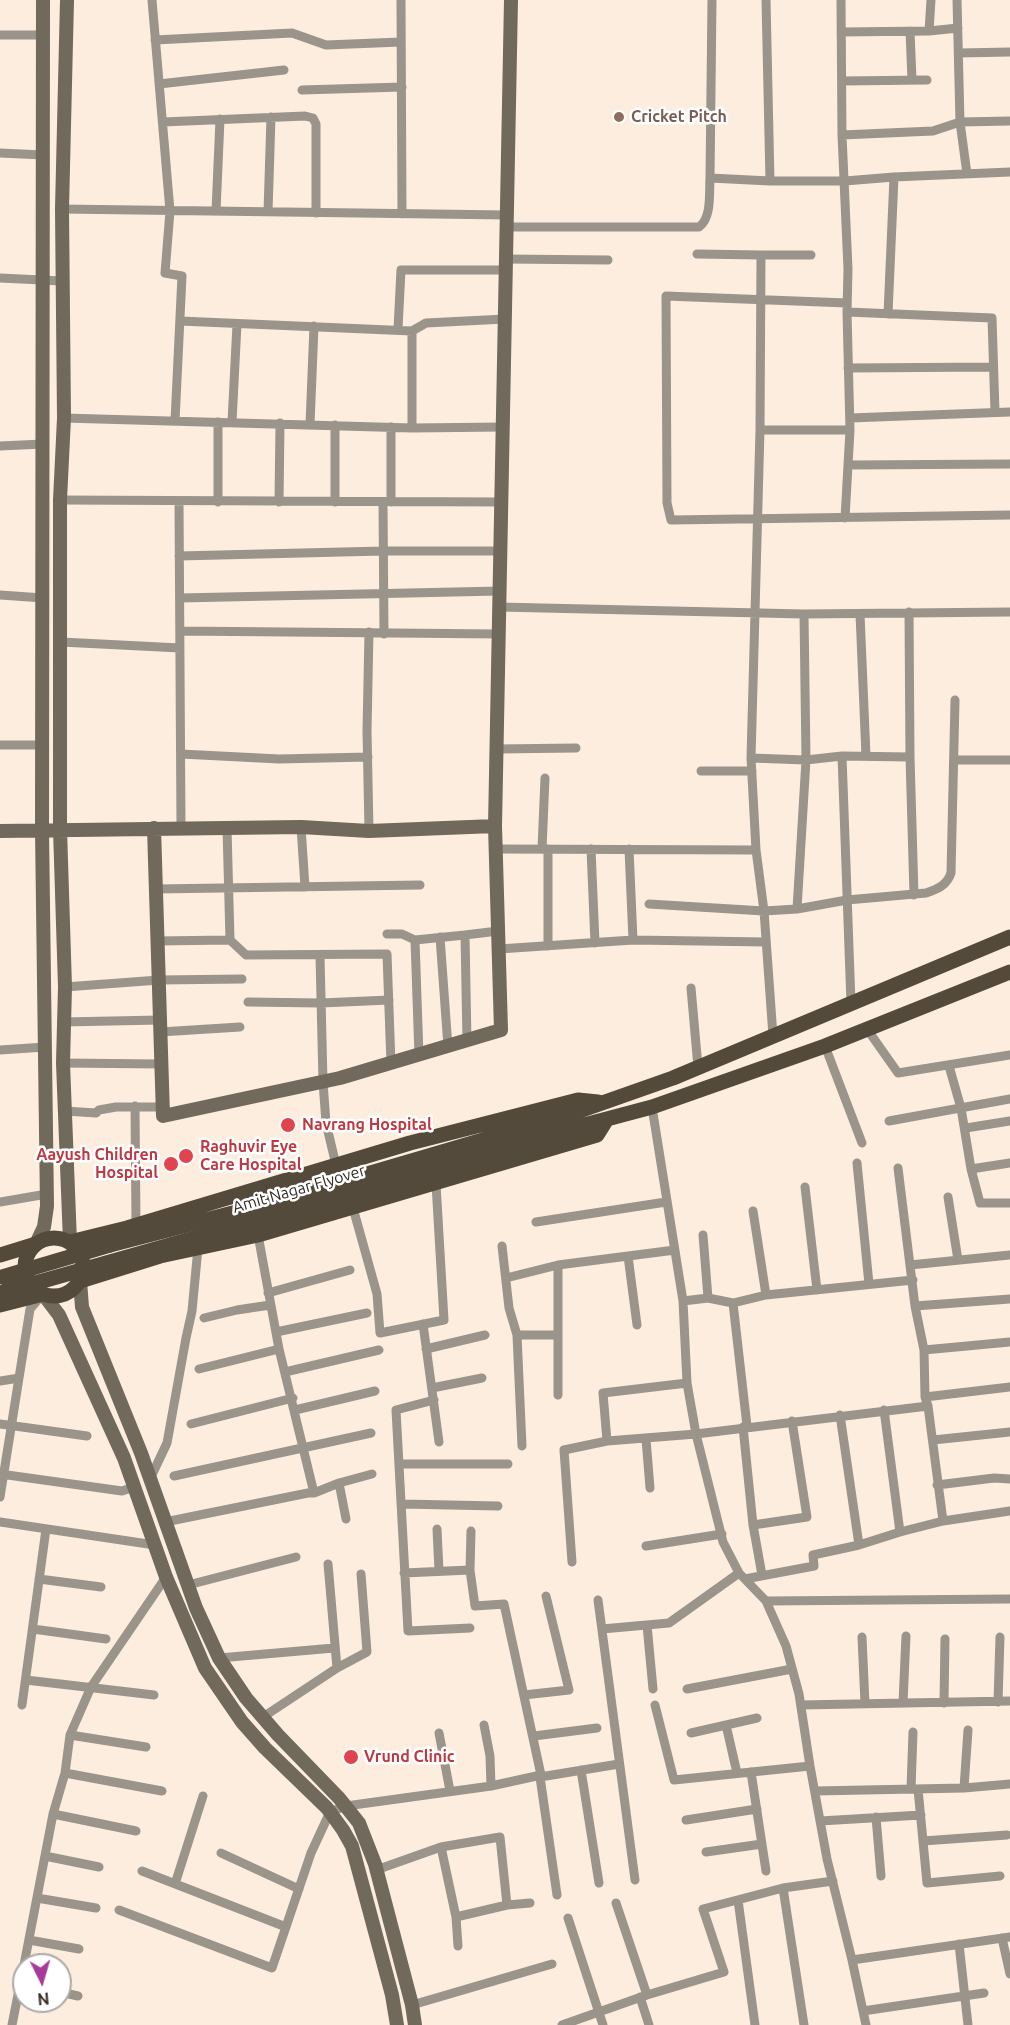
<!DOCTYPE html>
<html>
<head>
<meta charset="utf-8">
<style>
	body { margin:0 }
	#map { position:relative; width:1010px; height:2025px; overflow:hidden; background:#fdeddf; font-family:Ubuntu,sans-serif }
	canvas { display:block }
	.north { position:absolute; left:12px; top:1953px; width:60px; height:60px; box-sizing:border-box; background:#fff; border:2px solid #adaaa7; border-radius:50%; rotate:175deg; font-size:16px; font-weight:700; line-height:24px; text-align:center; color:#332b24 }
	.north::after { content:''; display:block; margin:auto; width:21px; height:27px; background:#a63b9b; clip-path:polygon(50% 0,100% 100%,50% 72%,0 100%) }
</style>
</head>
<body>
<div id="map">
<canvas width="1010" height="2025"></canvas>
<div class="north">N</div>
</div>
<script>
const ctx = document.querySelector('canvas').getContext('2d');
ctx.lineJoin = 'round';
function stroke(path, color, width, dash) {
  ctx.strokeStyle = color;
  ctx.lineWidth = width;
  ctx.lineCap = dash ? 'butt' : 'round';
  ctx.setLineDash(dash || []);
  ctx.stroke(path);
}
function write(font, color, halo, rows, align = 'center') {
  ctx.font = font + ' Ubuntu,sans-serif';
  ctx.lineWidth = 5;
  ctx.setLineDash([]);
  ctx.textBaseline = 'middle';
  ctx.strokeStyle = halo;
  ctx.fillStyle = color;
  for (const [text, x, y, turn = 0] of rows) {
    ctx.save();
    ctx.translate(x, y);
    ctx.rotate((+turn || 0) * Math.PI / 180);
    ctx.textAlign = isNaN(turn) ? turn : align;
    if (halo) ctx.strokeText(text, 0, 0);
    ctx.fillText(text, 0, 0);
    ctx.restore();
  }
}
stroke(new Path2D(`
	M 152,0 L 170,211 L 165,273 L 182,276 L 175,421
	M 401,0 L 402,214
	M 712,0 L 710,178 L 770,181 L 845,181 L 894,177 L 1010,172
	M 766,0 L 770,181
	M 841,0 L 842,135 L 848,269 L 847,312 L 850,430 L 845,518
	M 957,0 L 960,122 L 1010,121
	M 910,31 L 912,80
	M 929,31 L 931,0
	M 841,32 L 929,31 L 958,28
	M 0,35 L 43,35
	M 155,40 L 292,33 L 326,45 L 401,42
	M 959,53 L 1010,52
	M 842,81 L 927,80
	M 159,84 L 284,70
	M 302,90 L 402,87
	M 163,122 L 305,116 L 313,118 L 316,124 L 316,213
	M 842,135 L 933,131 L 960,122 L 967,174
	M 0,153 L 43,155
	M 62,209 L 507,215
	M 216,211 L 220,119
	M 268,212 L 271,117
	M 506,227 L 699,227 C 712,218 709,193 710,178
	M 697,254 L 761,255
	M 506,259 L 608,260
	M 0,278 L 62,281
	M 847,303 L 666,296 L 667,503 L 671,520 L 1010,515
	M 847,312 L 992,318 L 995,412
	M 888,314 L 894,177
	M 180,321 L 412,331
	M 398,329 L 401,270 L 506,270
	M 848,368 L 993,367
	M 64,418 L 412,428 L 503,427
	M 850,418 L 1010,412
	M 218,422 L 218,502
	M 232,422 L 237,324
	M 310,424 L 314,326
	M 335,425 L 335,502
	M 412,428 L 412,331 L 426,323 L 505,319
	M 760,430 L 850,430
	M 0,446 L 43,444
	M 849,465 L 1010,464
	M 60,500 L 501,502
	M 179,502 L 181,828
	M 279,502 L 280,423
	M 383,502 L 384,634
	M 391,502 L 391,427
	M 179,556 L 383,551 L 500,551
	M 0,595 L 43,598
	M 180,598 L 500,591
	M 499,607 L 804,614 L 1010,612
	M 909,612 L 910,757 L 914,895
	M 860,614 L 866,756
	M 180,631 L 499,634
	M 61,642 L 180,648
	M 0,745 L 42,745
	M 497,749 L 576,748
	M 181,754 L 279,759 L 368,757
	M 842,756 L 851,1003
	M 751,758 L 806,760 L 842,756 L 910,757
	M 955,760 L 1010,760
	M 701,771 L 752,771
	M 301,827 L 305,887
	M 369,831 L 367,731 L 369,632
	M 495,849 L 756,850
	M 542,849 L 545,778
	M 591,849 L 595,943
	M 629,849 L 633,940
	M 156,889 L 420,885
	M 649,904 L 764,911 L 797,909 L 806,760 L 804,614
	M 797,909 L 847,900 L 926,893 C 938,889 947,885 951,873 L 955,700
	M 387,934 L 402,934 L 415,940
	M 465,935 L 498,931
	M 440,937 L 448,1047
	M 230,940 L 246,955 L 387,954 L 391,1064
	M 157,941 L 230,940 L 227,828
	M 548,946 L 548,849
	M 499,949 L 633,940 L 766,942
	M 320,956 L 323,1082 L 326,1123 L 336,1165
	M 65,987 L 159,980 L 242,979
	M 691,988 L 698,1067
	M 248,1002 L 321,1003 L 389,1000
	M 63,1022 L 160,1020
	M 867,1029 L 898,1073 L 1010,1055
	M 160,1032 L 240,1027
	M 773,1036 L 764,911 L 756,850 L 751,758 L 760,430 L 761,255 L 811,255
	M 825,1046 L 862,1143
	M 0,1050 L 45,1047
	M 419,1056 L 415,940 L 465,935 L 467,1042
	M 63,1063 L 161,1064
	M 949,1066 L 961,1108 L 971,1169 L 980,1203 L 1010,1203
	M 135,1106 L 136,1225
	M 652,1107 L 683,1301 L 687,1383 L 696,1434 L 723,1542 L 739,1573 L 766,1601 L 786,1646 L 799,1694 L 810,1766 L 827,1859 L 852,1960 L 866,2025
	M 65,1111 L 96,1113 L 99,1110 L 116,1107 L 163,1107
	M 889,1121 L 1010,1099
	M 966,1128 L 1010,1121
	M 857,1163 L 869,1284
	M 898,1168 L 915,1306 L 924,1350 L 925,1397 L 928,1406 L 943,1521
	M 971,1169 L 1010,1163
	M 805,1187 L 817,1290
	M 948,1197 L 958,1260
	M 0,1202 L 47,1194
	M 353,1208 L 377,1294 L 380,1333 L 444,1320 L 436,1184
	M 753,1211 L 766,1295
	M 536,1222 L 666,1202
	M 703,1235 L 708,1298
	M 502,1246 L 509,1308 L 517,1335 L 522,1446
	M 628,1256 L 637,1325
	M 910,1265 L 1010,1255
	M 506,1278 L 558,1265 L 675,1250
	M 268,1293 L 350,1270
	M 683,1301 L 708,1298 L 733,1303 L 766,1295 L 913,1280
	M 733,1303 L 747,1426
	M 915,1306 L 1010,1299
	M 204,1318 L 237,1310 L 270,1305
	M 423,1324 L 439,1442
	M 276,1332 L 367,1313
	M 517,1335 L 557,1335
	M 426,1349 L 485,1335
	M 924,1350 L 1010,1342
	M 199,1369 L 279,1349
	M 285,1372 L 379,1350
	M 0,1381 L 19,1378
	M 432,1388 L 482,1378
	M 558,1395 L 558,1265
	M 925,1397 L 1010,1387
	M 434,1400 L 396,1410 L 408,1631 L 470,1628
	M 295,1410 L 375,1391
	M 884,1410 L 900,1532
	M 840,1415 L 859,1545
	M 0,1424 L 87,1436
	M 191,1424 L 293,1398
	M 743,1427 L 753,1525 L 762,1575
	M 646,1439 L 650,1488
	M 933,1440 L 1010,1432
	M 607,1441 L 603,1393 L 687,1383
	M 400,1464 L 508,1464
	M 0,1474 L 122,1491 L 134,1487
	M 174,1476 L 371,1433
	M 150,1479 L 167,1443 L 186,1338 L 192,1311 L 198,1248
	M 339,1483 L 346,1519
	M 937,1485 L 994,1478 L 1010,1479
	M 314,1493 L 339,1483 L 372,1474
	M 0,1497 L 30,1309 L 41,1296
	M 402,1504 L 498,1506
	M 0,1522 L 155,1545
	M 165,1522 L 308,1493 L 314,1493 L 279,1349 L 258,1235
	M 753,1525 L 807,1517 L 792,1421
	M 437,1529 L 439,1571
	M 646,1546 L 722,1534
	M 572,1562 L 564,1450 L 607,1441 L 696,1434 L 928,1406
	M 328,1564 L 337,1668
	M 470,1570 L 475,1606 L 504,1604 L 541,1775
	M 404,1573 L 470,1570 L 471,1531
	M 39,1579 L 101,1587
	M 745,1579 L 814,1566 L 813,1555 L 859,1545 L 900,1532 L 943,1521 L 1010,1511
	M 188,1585 L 296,1557
	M 598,1600 L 635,1880
	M 766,1601 L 1010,1599
	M 647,1625 L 653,1689
	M 33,1629 L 106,1639
	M 602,1629 L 669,1623 L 739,1573
	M 862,1637 L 865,1704
	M 219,1658 L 334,1648
	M 26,1680 L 154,1695
	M 687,1689 L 792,1669
	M 524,1695 L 569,1690 L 546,1596
	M 998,1702 L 1000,1637
	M 903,1703 L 906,1636
	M 944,1703 L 945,1639
	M 22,1705 L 46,1529
	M 655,1705 L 674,1780 L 810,1766
	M 801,1705 L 1010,1701
	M 263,1717 L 337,1668 L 367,1652 L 361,1574
	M 484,1725 L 490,1756 L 491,1786
	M 726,1725 L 737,1773
	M 439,1733 L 450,1791
	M 691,1733 L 757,1718
	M 70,1735 L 146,1747
	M 534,1736 L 597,1728
	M 581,1770 L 599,1883
	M 751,1772 L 766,1871
	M 65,1773 L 162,1791
	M 540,1777 L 557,1895
	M 964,1788 L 968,1730
	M 911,1789 L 913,1732
	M 918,1789 L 927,1883 L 1000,1876
	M 815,1791 L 964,1788 L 1010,1784
	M 53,1814 L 136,1831
	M 876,1817 L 881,1876
	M 686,1820 L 757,1809
	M 820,1821 L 921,1815
	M 923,1841 L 1007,1835
	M 441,1847 L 456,1917 L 458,1946
	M 706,1852 L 762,1844
	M 221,1853 L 299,1889
	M 45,1856 L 99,1867
	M 376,1870 L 441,1847 L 500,1837 L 507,1905
	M 142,1871 L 286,1927
	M 175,1884 L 203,1796
	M 783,1888 L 804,2025
	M 37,1898 L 96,1908
	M 738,1900 L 755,2025
	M 616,1903 L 647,1995
	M 119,1910 L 272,1968 L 311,1853 L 330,1812 L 346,1806 L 491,1786 L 541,1775 L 540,1777 L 619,1764
	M 456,1917 L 507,1905 L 530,1903
	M 568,1918 L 603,2025
	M 1002,1938 L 1010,1974
	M 29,1940 L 79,1949
	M 959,1944 L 968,2025
	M 852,1960 L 1010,1937
	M 24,1965 L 53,1814 L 65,1773 L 70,1735 L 91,1687 L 166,1577
	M 60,1992 L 78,1996
	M 640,1997 L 649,2025
	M 412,2005 L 552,1964
	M 863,2011 L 984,1993
	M 12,2025 L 24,1965
	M 562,2025 L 647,1995 L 724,1972 L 703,1909 L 783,1888 L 833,1881`), '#9a948b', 9);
stroke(new Path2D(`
	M 67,0 L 62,209 L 64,418 L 60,500 L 60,829 L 65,987 L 63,1063 L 70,1242
	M 154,828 L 163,1116 L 340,1078 L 501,1030 L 495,826 L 511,0
	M 0,831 L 301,827 L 369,831 L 495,826
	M 36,1244 L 44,1227 L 47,1206 L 42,830 L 43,0
	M 80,1281 L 82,1307 L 141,1453 L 196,1608 L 219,1658 L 246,1698 L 278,1735 L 339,1798 L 359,1823 L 375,1864 L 412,2005 L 415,2025
	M 43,1294 L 59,1315 L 124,1458 L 166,1577 L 205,1668 L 242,1722 L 265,1748 L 327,1808 L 343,1830 L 352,1846 L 392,1995 L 397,2025`), '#70695c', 14);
stroke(new Path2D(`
	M 573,1128 L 652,1107 L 825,1046 L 1010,972
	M25 1267a29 29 0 1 1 58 0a29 29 0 1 1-58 0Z
	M 70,1242 L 127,1228 L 410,1143 L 578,1100 L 598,1102
	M 110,1245 L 248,1209 L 568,1115 L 673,1078 L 1010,937
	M 0,1255 L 36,1244
	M 80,1281 L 160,1256 L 258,1235 L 597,1135 L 607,1119
	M 0,1305 L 43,1294`), '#534a3b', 15);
stroke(new Path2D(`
	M 2,1277 L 110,1245
	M 0,1293 L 343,1196 L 573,1128`), '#534a3b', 15);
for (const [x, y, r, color] of [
	[619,117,6,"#8d6e63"],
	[288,1125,8,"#e0444e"],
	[186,1156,8,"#e0444e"],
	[171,1164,8,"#e0444e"],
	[351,1757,8,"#e0444e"]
]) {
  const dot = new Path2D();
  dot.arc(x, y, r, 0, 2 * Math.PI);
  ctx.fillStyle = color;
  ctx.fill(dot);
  stroke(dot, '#fff', 2);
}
write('bold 16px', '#785e54', '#fff', [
	["Cricket Pitch",631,117]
], 'left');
write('bold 16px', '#be3a42', '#fff', [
	["Navrang Hospital",302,1125],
	["Raghuvir Eye",200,1147],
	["Care Hospital",200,1165],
	["Aayush Children",158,1155,"right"],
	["Hospital",158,1173,"right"],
	["Vrund Clinic",364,1757]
], 'left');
write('16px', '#332b24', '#fff', [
	["Amit Nagar Flyover",299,1189,-16]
]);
</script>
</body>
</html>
